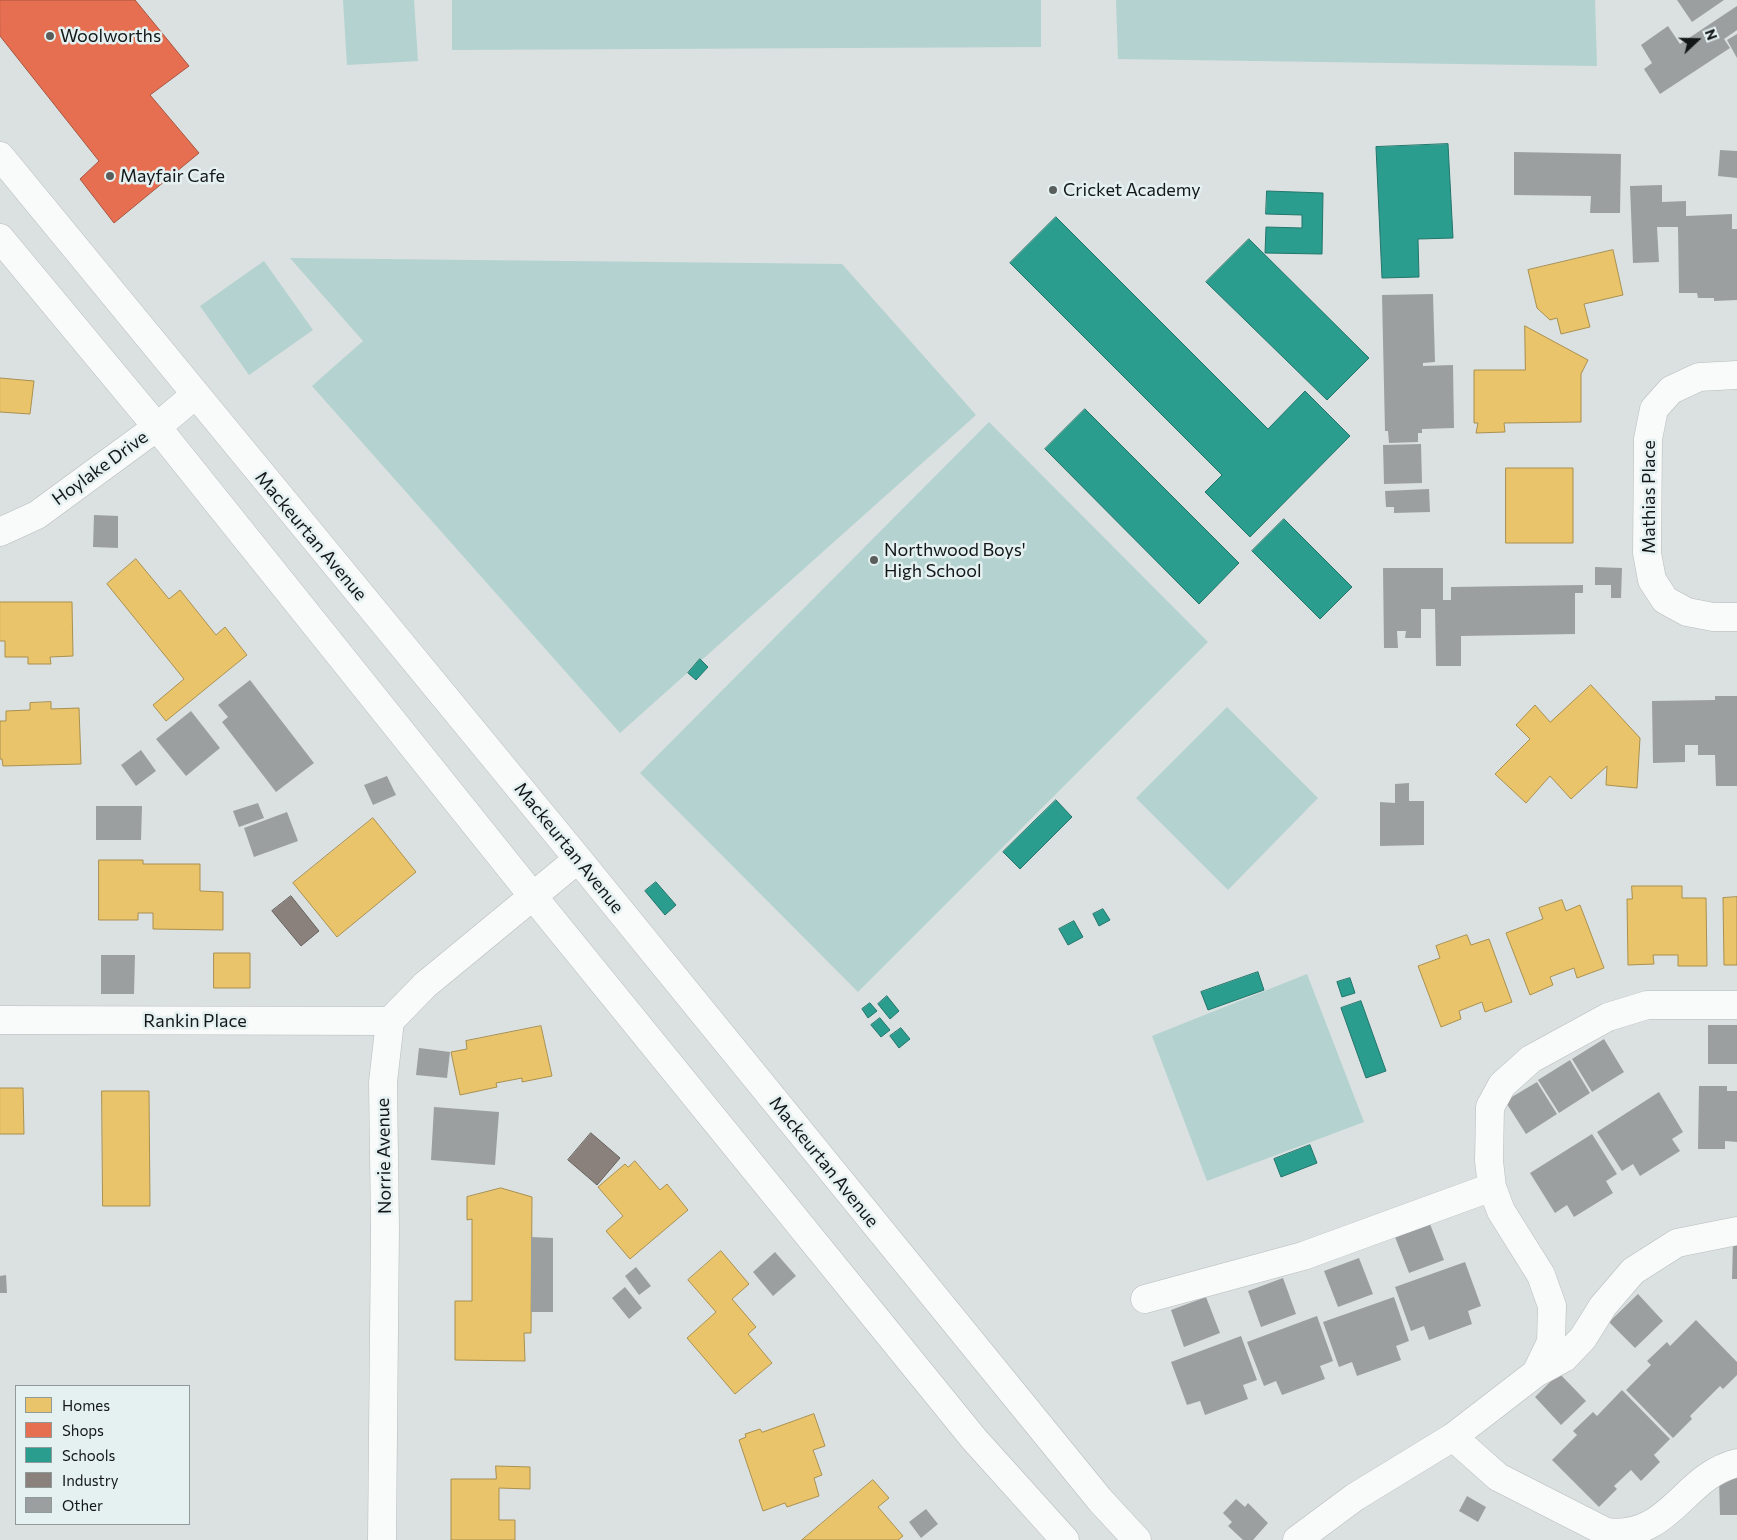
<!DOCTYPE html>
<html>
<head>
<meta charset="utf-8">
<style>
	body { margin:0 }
	#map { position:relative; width:1737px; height:1540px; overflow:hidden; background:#dae1e0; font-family:Commissioner,sans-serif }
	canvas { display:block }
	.legend { position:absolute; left:15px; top:1385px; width:175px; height:140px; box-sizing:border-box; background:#e4f1f0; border:1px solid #909a99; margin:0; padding:6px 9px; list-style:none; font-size:15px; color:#131717 }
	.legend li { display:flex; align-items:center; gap:10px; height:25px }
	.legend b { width:25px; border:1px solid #909a99 }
	.north { position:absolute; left:1672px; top:15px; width:50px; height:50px; -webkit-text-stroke:4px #e4f1f0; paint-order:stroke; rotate:69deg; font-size:14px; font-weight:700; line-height:20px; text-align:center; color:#131717 }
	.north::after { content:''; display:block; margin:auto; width:18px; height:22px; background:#131717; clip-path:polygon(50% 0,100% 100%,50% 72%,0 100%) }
</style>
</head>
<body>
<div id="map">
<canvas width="1737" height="1540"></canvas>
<ul class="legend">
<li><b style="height:14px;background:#e9c46a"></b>Homes</li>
<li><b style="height:14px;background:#e76f51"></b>Shops</li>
<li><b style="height:14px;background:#2a9d8f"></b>Schools</li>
<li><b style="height:14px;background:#8a817c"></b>Industry</li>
<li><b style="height:14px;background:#9c9fa0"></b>Other</li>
</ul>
<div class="north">N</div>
</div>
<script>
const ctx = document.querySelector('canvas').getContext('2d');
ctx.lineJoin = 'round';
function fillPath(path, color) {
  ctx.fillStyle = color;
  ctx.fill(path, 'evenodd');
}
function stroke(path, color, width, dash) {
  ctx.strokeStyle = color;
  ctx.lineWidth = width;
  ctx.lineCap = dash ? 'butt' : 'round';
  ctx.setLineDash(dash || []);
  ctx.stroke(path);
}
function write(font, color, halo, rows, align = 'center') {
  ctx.font = font + ' Commissioner,sans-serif';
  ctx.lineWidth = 5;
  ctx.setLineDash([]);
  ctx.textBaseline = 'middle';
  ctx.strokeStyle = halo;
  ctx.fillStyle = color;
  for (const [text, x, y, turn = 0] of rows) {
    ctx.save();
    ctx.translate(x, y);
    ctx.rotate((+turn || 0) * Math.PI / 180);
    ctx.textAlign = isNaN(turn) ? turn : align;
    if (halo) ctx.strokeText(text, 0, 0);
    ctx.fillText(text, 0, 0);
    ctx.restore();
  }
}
fillPath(new Path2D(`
	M 343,0 L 414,0 L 418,61 L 347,65 Z
	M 452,0 L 1041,0 L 1041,47 L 452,50 Z
	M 1116,0 L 1595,0 L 1597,66 L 1118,59 Z
	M 290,258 L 842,264 L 976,415 L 620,733 L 312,386 L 363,341 Z
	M 264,261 L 313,330 L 249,375 L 200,306 Z
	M 989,422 L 1208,642 L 858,992 L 640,773 Z
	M 1227,707 L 1318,798 L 1228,890 L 1136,798 Z
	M 1307,974 L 1364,1122 L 1207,1181 L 1152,1036 Z`), '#b3d2d0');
const homes = new Path2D(`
	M 1613,250 L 1623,295 L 1584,304 L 1590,327 L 1561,334 L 1557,318 L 1550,320 L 1537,308 L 1528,270 Z
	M 1525,326 L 1588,360 L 1581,374 L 1581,422 L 1504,423 L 1505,432 L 1476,433 L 1478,423 L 1474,423 L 1474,370 L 1525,370 Z
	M 0,378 L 34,381 L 30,414 L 0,412 Z
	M 1506,468 L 1573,468 L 1573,543 L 1506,543 Z
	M 136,559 L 169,599 L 180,590 L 216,635 L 225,627 L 247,655 L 166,721 L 153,705 L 184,679 L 107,584 Z
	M 0,602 L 72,602 L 73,656 L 50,657 L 51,664 L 28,664 L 28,657 L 5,657 L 5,641 L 0,641 Z
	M 1591,685 L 1640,738 L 1637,788 L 1606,785 L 1607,766 L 1571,799 L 1550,776 L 1526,803 L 1495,774 L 1530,739 L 1516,725 L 1535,705 L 1550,722 Z
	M 51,702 L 51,709 L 79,708 L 81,764 L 3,766 L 2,759 L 0,759 L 0,721 L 6,721 L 6,711 L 30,710 L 30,703 Z
	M 373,818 L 416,872 L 337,937 L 293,883 Z
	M 99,860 L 143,860 L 143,864 L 200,864 L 200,891 L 223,892 L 223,930 L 153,929 L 153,913 L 138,913 L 138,920 L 99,920 Z
	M 1632,886 L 1682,886 L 1682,898 L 1706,898 L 1707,966 L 1678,966 L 1678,955 L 1653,955 L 1654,964 L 1628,965 L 1627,899 L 1632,899 Z
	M 1737,897 L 1737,965 L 1724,965 L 1723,898 Z
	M 1562,900 L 1566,911 L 1580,905 L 1604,968 L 1577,978 L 1574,968 L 1550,977 L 1553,985 L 1530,995 L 1506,933 L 1543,919 L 1539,908 Z
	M 1467,935 L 1471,945 L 1489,939 L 1512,1002 L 1485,1012 L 1482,1002 L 1459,1011 L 1461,1019 L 1441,1027 L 1418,966 L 1440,958 L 1436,946 Z
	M 214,953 L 250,953 L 250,988 L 214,988 Z
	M 541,1026 L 552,1076 L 522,1082 L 522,1078 L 496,1083 L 497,1087 L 460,1095 L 451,1052 L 467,1049 L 466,1041 Z
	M 0,1088 L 23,1088 L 24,1134 L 0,1134 Z
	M 102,1091 L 149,1091 L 150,1206 L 103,1206 Z
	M 635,1161 L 660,1190 L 667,1184 L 688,1210 L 630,1259 L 606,1231 L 623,1216 L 598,1187 L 625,1164 L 628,1167 Z
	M 501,1188 L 532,1197 L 531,1333 L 524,1333 L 525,1361 L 455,1360 L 455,1301 L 472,1301 L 472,1219 L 467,1220 L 467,1197 Z
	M 721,1251 L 749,1284 L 732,1299 L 756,1327 L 748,1334 L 772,1363 L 735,1394 L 687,1338 L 716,1312 L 688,1280 Z
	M 814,1414 L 825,1446 L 813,1450 L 822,1475 L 814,1478 L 819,1496 L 787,1507 L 785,1503 L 763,1511 L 739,1440 L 746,1437 L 745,1434 L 760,1429 L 762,1432 Z
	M 496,1466 L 530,1467 L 530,1489 L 499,1488 L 499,1520 L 515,1520 L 515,1540 L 451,1540 L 451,1479 L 496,1479 Z
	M 873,1480 L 889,1498 L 878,1507 L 903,1536 L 898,1540 L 802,1540 Z`);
fillPath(homes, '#e9c46a');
stroke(homes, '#a99051', 1);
const shops = new Path2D(`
	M 0,0 L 135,0 L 189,66 L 150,95 L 199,153 L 114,223 L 80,179 L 99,161 L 0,36 Z`);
fillPath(shops, '#e76f51');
stroke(shops, '#a75540', 1);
const schools = new Path2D(`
	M 1448,144 L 1453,238 L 1418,239 L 1419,277 L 1382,278 L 1376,147 Z
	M 1267,191 L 1323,193 L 1322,254 L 1265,253 L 1266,227 L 1302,228 L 1302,215 L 1266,214 Z
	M 1056,217 L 1268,429 L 1305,391 L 1350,436 L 1250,537 L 1205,492 L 1222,475 L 1010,263 Z
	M 1249,239 L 1369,358 L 1327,400 L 1206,282 Z
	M 1085,409 L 1239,563 L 1199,604 L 1045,449 Z
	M 1284,519 L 1352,587 L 1320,619 L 1252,551 Z
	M 700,659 L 708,667 L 696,680 L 688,673 Z
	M 1056,800 L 1072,817 L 1020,869 L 1003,852 Z
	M 656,882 L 676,905 L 665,915 L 645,891 Z
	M 1103,909 L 1110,920 L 1099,926 L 1093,914 Z
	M 1074,921 L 1083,937 L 1068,945 L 1059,929 Z
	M 1258,972 L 1264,990 L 1208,1010 L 1201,992 Z
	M 1350,978 L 1355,993 L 1342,997 L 1337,982 Z
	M 887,996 L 899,1011 L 890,1019 L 878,1004 Z
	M 1361,1001 L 1386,1071 L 1366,1078 L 1341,1008 Z
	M 870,1003 L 877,1011 L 868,1018 L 862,1009 Z
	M 880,1018 L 890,1030 L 881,1037 L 871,1025 Z
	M 901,1028 L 910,1039 L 899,1048 L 890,1036 Z
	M 1310,1145 L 1317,1163 L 1281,1177 L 1274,1159 Z`);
fillPath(schools, '#2a9d8f');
stroke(schools, '#23756b', 1);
const industry = new Path2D(`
	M 291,896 L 319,931 L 301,946 L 272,911 Z
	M 591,1133 L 620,1158 L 597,1185 L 568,1160 Z`);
fillPath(industry, '#8a817c');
stroke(industry, '#66615e', 1);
fillPath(new Path2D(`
	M 1677,0 L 1724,0 L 1692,22 Z
	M 1737,6 L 1737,30 L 1724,39 L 1730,48 L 1660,94 L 1644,69 L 1652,63 L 1641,45 L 1668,26 L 1680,44 Z
	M 1737,34 L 1737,58 L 1727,40 Z
	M 1720,150 L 1737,151 L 1737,178 L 1718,176 Z
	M 1514,152 L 1621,154 L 1620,213 L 1590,213 L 1591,196 L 1514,195 Z
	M 1662,185 L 1662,202 L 1686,201 L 1686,216 L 1732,214 L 1732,229 L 1737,229 L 1737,300 L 1714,301 L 1714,298 L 1698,298 L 1697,293 L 1679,293 L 1678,227 L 1657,227 L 1659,262 L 1633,263 L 1630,186 Z
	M 1433,294 L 1435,362 L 1423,363 L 1423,366 L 1453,365 L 1454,428 L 1422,429 L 1422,433 L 1418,433 L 1418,442 L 1389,443 L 1388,431 L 1385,431 L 1382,295 Z
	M 1421,444 L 1422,483 L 1384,484 L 1383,445 Z
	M 1429,489 L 1430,512 L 1394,513 L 1394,507 L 1386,507 L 1385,491 Z
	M 94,515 L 118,516 L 118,548 L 93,547 Z
	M 1595,567 L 1622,568 L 1621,598 L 1611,598 L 1611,585 L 1595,585 Z
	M 1383,568 L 1443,568 L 1443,600 L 1451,600 L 1451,587 L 1583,585 L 1583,593 L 1575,593 L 1575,634 L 1461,636 L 1461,666 L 1436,666 L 1435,609 L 1421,609 L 1421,638 L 1405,638 L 1406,631 L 1397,631 L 1398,648 L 1384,648 Z
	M 250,680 L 314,763 L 276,792 L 222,722 L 228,717 L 218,705 Z
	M 1715,696 L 1737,696 L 1737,786 L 1716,786 L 1715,755 L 1698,755 L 1698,745 L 1685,745 L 1685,762 L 1653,763 L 1652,701 L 1715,700 Z
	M 191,711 L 220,748 L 186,776 L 156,739 Z
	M 141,750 L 156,771 L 136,786 L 121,765 Z
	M 387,776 L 396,795 L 373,805 L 364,785 Z
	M 1409,783 L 1409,801 L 1424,801 L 1424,845 L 1380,846 L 1380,802 L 1395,803 L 1395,784 Z
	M 258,803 L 264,818 L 239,827 L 233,811 Z
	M 96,806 L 142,806 L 141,840 L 96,840 Z
	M 287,812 L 298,841 L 254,857 L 244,828 Z
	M 101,955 L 135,955 L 134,994 L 101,994 Z
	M 1708,1025 L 1737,1025 L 1737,1064 L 1708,1064 Z
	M 1604,1039 L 1624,1072 L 1592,1092 L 1572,1059 Z
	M 419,1048 L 450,1052 L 447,1078 L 416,1075 Z
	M 1570,1060 L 1590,1093 L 1559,1113 L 1538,1080 Z
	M 1537,1082 L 1557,1114 L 1526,1134 L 1505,1101 Z
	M 1699,1086 L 1727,1086 L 1727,1091 L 1737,1091 L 1737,1142 L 1725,1141 L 1725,1149 L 1698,1149 Z
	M 1659,1092 L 1683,1132 L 1672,1139 L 1680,1151 L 1640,1176 L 1633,1164 L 1622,1171 L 1597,1132 Z
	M 434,1107 L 499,1112 L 495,1165 L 431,1160 Z
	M 1592,1134 L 1617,1174 L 1606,1181 L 1613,1193 L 1574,1217 L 1567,1205 L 1555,1213 L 1530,1173 Z
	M 1430,1224 L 1444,1260 L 1409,1273 L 1395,1237 Z
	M 531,1237 L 553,1238 L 553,1312 L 531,1312 Z
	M 1733,1241 L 1737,1241 L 1737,1279 L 1732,1279 Z
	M 775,1252 L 796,1276 L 773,1296 L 753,1272 Z
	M 1359,1258 L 1373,1294 L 1338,1307 L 1324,1271 Z
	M 1465,1262 L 1481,1306 L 1468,1311 L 1472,1324 L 1429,1340 L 1424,1326 L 1411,1331 L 1395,1287 Z
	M 636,1267 L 651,1286 L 639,1295 L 625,1276 Z
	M 6,1275 L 7,1293 L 0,1293 L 0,1276 Z
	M 1283,1278 L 1296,1314 L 1261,1327 L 1248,1291 Z
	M 625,1287 L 642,1308 L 629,1319 L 612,1298 Z
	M 1638,1294 L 1663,1321 L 1635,1348 L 1609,1322 Z
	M 1206,1297 L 1220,1333 L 1184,1347 L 1171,1310 Z
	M 1394,1297 L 1409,1341 L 1396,1346 L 1401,1360 L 1357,1376 L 1352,1362 L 1339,1367 L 1323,1322 Z
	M 1317,1316 L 1333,1361 L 1320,1366 L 1325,1379 L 1282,1395 L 1276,1381 L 1264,1386 L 1247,1342 Z
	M 1696,1320 L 1737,1362 L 1737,1375 L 1723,1389 L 1720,1386 L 1690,1416 L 1692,1419 L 1673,1438 L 1626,1390 L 1651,1365 L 1647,1361 L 1667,1342 L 1670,1346 Z
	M 1241,1336 L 1257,1380 L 1243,1385 L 1248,1399 L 1205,1415 L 1200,1401 L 1187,1405 L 1171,1362 Z
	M 1559,1373 L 1586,1401 L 1561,1425 L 1535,1397 Z
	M 1622,1390 L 1670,1439 L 1654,1455 L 1660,1462 L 1641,1481 L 1631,1470 L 1614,1486 L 1617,1489 L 1599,1507 L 1552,1460 L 1577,1435 L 1573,1431 L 1593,1412 L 1597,1416 Z
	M 1737,1477 L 1737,1515 L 1720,1515 L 1719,1478 Z
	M 1467,1496 L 1486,1507 L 1478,1522 L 1459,1511 Z
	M 1236,1499 L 1245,1507 L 1248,1503 L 1268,1523 L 1253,1540 L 1243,1540 L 1228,1526 L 1232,1522 L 1223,1513 Z
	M 926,1509 L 938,1524 L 921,1538 L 909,1522 Z`), '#9c9fa0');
const minor = new Path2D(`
	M 0,156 L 578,859 L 1100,1500 L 1137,1540
	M 0,238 L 157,427 L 532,895 L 974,1439 L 1065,1540
	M 1737,375 L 1699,377 L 1671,390 L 1654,409 L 1648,439 L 1647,553 L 1652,580 L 1665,600 L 1687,612 L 1713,617 L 1737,617
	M 0,532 L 37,515 L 157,427 L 195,395
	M 0,1020 L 390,1021
	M 1145,1299 L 1303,1256 L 1492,1187
	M 1536,1373 L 1564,1358 L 1583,1338 L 1603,1306 L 1633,1271 L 1677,1243 L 1737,1231
	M 1453,1437 L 1498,1477 L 1606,1532 C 1670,1540 1683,1476 1737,1463
	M 382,1540 L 385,1228 L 383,1082 L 390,1021 L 425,985 L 578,859
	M 1297,1540 L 1355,1497 L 1453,1437 L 1536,1373 L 1551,1342 L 1552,1306 L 1541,1275 L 1501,1211 L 1492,1187 L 1489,1161 L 1490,1107 L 1502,1085 L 1531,1059 L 1608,1017 L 1647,1005 L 1737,1005`);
stroke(minor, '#b7bdbc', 29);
stroke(minor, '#f9fafa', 28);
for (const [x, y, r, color] of [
	[50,36,5,"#595e5d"],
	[110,176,5,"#595e5d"],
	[1053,190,5,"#595e5d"],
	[874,560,5,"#595e5d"]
]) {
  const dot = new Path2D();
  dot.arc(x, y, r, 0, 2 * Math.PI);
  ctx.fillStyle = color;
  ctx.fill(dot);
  stroke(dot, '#e4f1f0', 2);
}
write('18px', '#131717', '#e4f1f0', [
	["Woolworths",60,36],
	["Mayfair Cafe",120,176],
	["Cricket Academy",1063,190],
	["Northwood Boys'",884,550],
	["High School",884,571]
], 'left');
write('18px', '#131717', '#e4f1f0', [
	["Hoylake Drive",100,468,-36],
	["Mathias Place",1649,497,-90],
	["Mackeurtan Avenue",311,536,50],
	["Mackeurtan Avenue",569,848,51],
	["Rankin Place",195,1021],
	["Norrie Avenue",384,1156,-91],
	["Mackeurtan Avenue",824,1162,51]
]);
</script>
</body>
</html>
